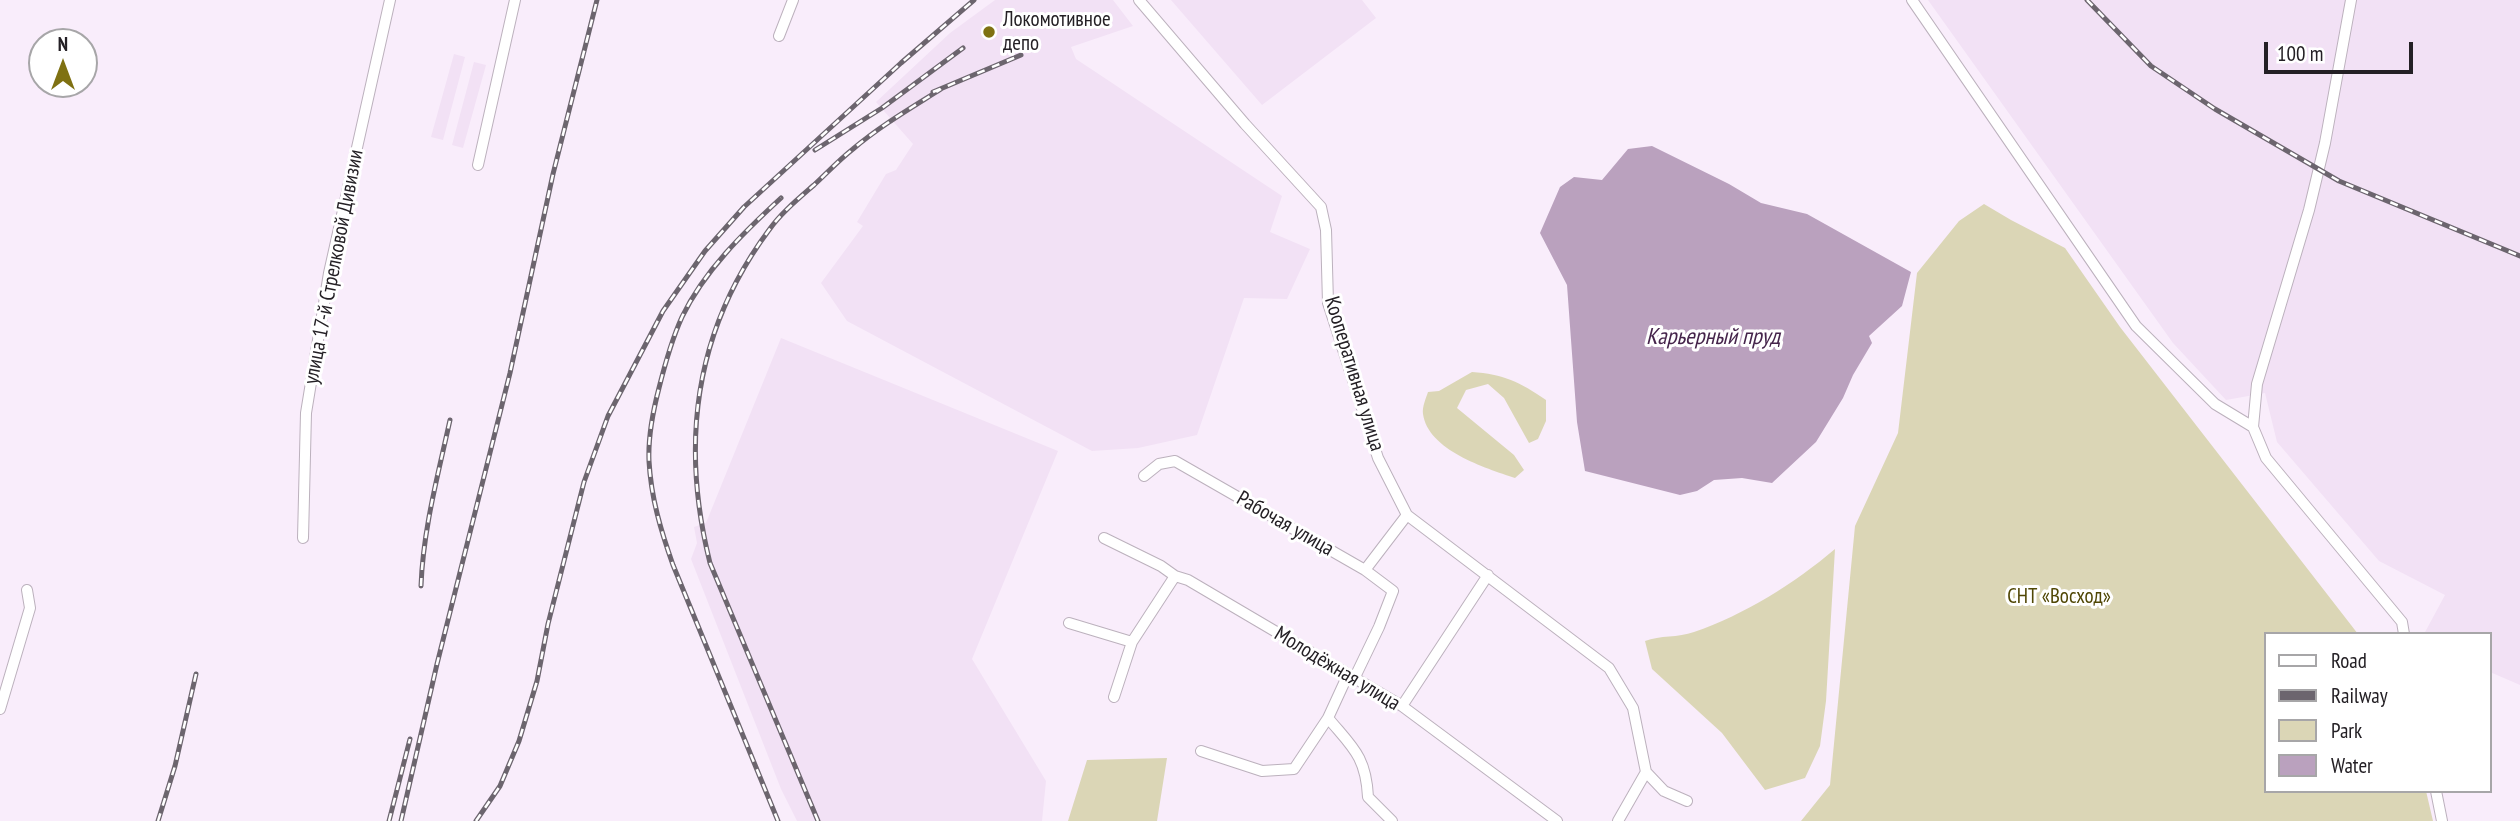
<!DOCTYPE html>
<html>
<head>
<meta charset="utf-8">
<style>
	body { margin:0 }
	#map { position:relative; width:2520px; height:821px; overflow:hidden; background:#f9edfb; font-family:"PT Sans Narrow",sans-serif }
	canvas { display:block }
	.legend { position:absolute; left:2264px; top:632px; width:228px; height:161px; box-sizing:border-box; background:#fff; border:2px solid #a7a6a8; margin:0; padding:9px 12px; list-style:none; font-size:21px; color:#242025 }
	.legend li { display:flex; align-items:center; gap:14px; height:35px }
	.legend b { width:35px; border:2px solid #a7a6a8 }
	.north { position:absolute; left:28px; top:28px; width:70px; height:70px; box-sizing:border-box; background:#fff; border:2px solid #a7a6a8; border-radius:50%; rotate:0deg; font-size:19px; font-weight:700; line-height:28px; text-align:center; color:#242025 }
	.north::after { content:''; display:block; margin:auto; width:24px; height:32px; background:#7f7112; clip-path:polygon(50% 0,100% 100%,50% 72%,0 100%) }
	.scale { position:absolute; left:2264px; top:42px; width:149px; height:32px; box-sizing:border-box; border:4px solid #242025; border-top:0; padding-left:9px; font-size:21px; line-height:24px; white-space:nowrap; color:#242025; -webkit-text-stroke:5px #fff; paint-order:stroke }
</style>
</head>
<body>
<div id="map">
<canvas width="2520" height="821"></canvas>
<ul class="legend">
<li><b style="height:9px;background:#fff"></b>Road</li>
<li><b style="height:9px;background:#6c656e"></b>Railway</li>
<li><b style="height:19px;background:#dbd6b6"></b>Park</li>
<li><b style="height:19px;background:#baa1be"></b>Water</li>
</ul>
<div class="north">N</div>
<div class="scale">100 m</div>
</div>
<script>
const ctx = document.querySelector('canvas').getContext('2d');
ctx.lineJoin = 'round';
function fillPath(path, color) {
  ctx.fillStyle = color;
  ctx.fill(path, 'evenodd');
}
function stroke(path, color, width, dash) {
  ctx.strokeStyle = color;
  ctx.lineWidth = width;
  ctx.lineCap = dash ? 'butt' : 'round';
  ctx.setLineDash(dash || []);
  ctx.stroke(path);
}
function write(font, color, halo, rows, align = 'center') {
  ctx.font = font + ' "PT Sans Narrow",sans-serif';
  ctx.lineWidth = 6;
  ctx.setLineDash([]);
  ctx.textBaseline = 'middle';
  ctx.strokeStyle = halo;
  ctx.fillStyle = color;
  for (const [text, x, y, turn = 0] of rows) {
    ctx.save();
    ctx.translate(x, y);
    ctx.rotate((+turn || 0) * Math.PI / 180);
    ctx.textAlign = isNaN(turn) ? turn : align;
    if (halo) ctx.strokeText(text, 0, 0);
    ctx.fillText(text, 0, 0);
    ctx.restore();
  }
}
fillPath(new Path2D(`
	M 995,0 L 1113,0 L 1133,26 L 1071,47 L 1076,59 L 1282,196 L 1270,232 L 1310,249 L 1287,299 L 1244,298 L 1197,435 L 1138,448 L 1092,451 L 847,321 L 821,283 L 863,226 L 857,222 L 886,174 L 896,170 L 913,144 L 876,102 L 950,33 Z
	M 1171,0 L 1362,0 L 1376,18 L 1262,105 Z
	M 1928,0 L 2520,0 L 2520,685 L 2490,672 L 2490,634 L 2424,634 L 2445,595 L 2379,561 L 2277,442 L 2265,393 L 2226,400 L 2173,343 Z
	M 454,54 L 465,57 L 443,140 L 431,137 Z
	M 474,62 L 486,65 L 463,148 L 452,145 Z
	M 781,338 L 1058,451 L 972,659 L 1046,781 L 1042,821 L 797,821 L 781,789 L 691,559 L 697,543 L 694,527 L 706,523 Z`), '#f2e1f5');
fillPath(new Path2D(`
	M 1984,204 L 2011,220 L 2065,248 L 2120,327 L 2358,634 L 2266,634 L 2266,791 L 2426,791 L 2433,821 L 1801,821 L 1830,785 L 1855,526 L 1898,433 L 1917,273 L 1959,221 Z
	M 1472,372 C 1503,374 1520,382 1546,400 L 1546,421 L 1538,439 L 1529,443 L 1504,398 L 1488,384 L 1466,390 L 1457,408 L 1514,455 L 1524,470 L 1515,478 C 1485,468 1428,450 1423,414 C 1422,407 1426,398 1428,392 L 1439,391 Z
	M 1835,549 L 1826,701 L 1820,746 L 1805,778 L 1765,790 L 1722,733 L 1652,669 L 1645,641 C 1660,635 1678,638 1694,632 C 1744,615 1795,583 1835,549 Z
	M 1167,758 L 1157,821 L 1068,821 L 1087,760 Z`), '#dbd6b6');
fillPath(new Path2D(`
	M 1652,146 L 1729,184 L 1761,203 L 1807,214 L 1911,272 L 1902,306 L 1869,336 L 1872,343 L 1853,375 L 1843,398 L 1816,442 L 1772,483 L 1742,478 L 1714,480 L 1697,491 L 1680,495 L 1585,471 L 1577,422 L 1567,285 L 1540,233 L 1560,187 L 1574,177 L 1602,180 L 1628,149 Z`), '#baa1be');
const street = new Path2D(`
	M 1139,0 L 1245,124 L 1321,207 L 1326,230 L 1328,303 L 1378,458 L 1407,515 L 1609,668 L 1633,708 L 1646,772 L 1664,791 L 1687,801
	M 1912,0 L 2136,326 L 2215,404 L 2253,427
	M 2351,0 L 2325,143 L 2309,210 L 2257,384 L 2253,427 L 2266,458 L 2402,622 L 2404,634
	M 779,36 L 793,0
	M 478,165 L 515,0
	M 1144,476 L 1159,464 L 1175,461 L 1365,570 L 1393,591 L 1379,627 L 1354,679 L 1345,681 L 1328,718 L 1294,769 L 1262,771 L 1201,751
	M 303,538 L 306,413 L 329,273 L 390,0
	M 1104,538 L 1161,566 L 1175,576 L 1188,580 L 1402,706 L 1557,821
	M 1365,570 L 1407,515
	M 1069,623 L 1132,642
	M 1114,697 L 1132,642 L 1175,576
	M 1402,706 L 1488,575
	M 0,709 L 30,608 L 27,590
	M 1328,718 C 1352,747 1366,756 1368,797 L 1392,821
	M 2436,791 L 2442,821
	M 1618,821 L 1646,772`);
stroke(street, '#bcb1bd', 12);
stroke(street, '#fff', 10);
const rail = new Path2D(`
	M 2087,0 L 2151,66 L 2215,109 L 2339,181 L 2520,256
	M 933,92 L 1021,55
	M 815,150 L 882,108 L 963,48
	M 421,586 C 423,530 438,475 450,420
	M 158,821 L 175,766 L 196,674
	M 389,821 L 410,739
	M 401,821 L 437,664 L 510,373 L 553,174 L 597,0
	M 476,821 L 500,786 L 519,741 L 537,681 L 548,624 L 584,482 L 608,416 L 663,311 L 705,251 L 744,207 L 901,63 L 974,0
	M 778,821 L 673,565 C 661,531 651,498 649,461 C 648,437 653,411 659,388 C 665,364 672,339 682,317 C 704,271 744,232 781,198
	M 818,821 L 710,563 C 680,443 694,331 769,230 C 781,213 798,199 814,185 C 827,173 839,160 853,149 C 880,126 911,108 941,89`);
stroke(rail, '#6c656e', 5);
stroke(rail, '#fff', 2.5, [8]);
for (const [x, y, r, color] of [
	[989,32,7,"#7f7112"]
]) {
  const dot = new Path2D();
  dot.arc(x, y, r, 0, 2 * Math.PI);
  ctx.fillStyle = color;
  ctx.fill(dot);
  stroke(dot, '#fff', 2.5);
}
write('21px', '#242025', '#fff', [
	["Локомотивное",1003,20],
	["депо",1003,44]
], 'left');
write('21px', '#242025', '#fff', [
	["улица 17-й Стрелковой Дивизии",334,267,-79],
	["Кооперативная улица",1354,374,73],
	["Рабочая улица",1285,524,30],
	["Молодёжная улица",1337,669,31]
]);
write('21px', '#504705', '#fff', [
	["СНТ «Восход»",2059,597]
]);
write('italic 23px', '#45244b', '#fff', [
	["Карьерный пруд",1713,337]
]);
</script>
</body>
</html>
